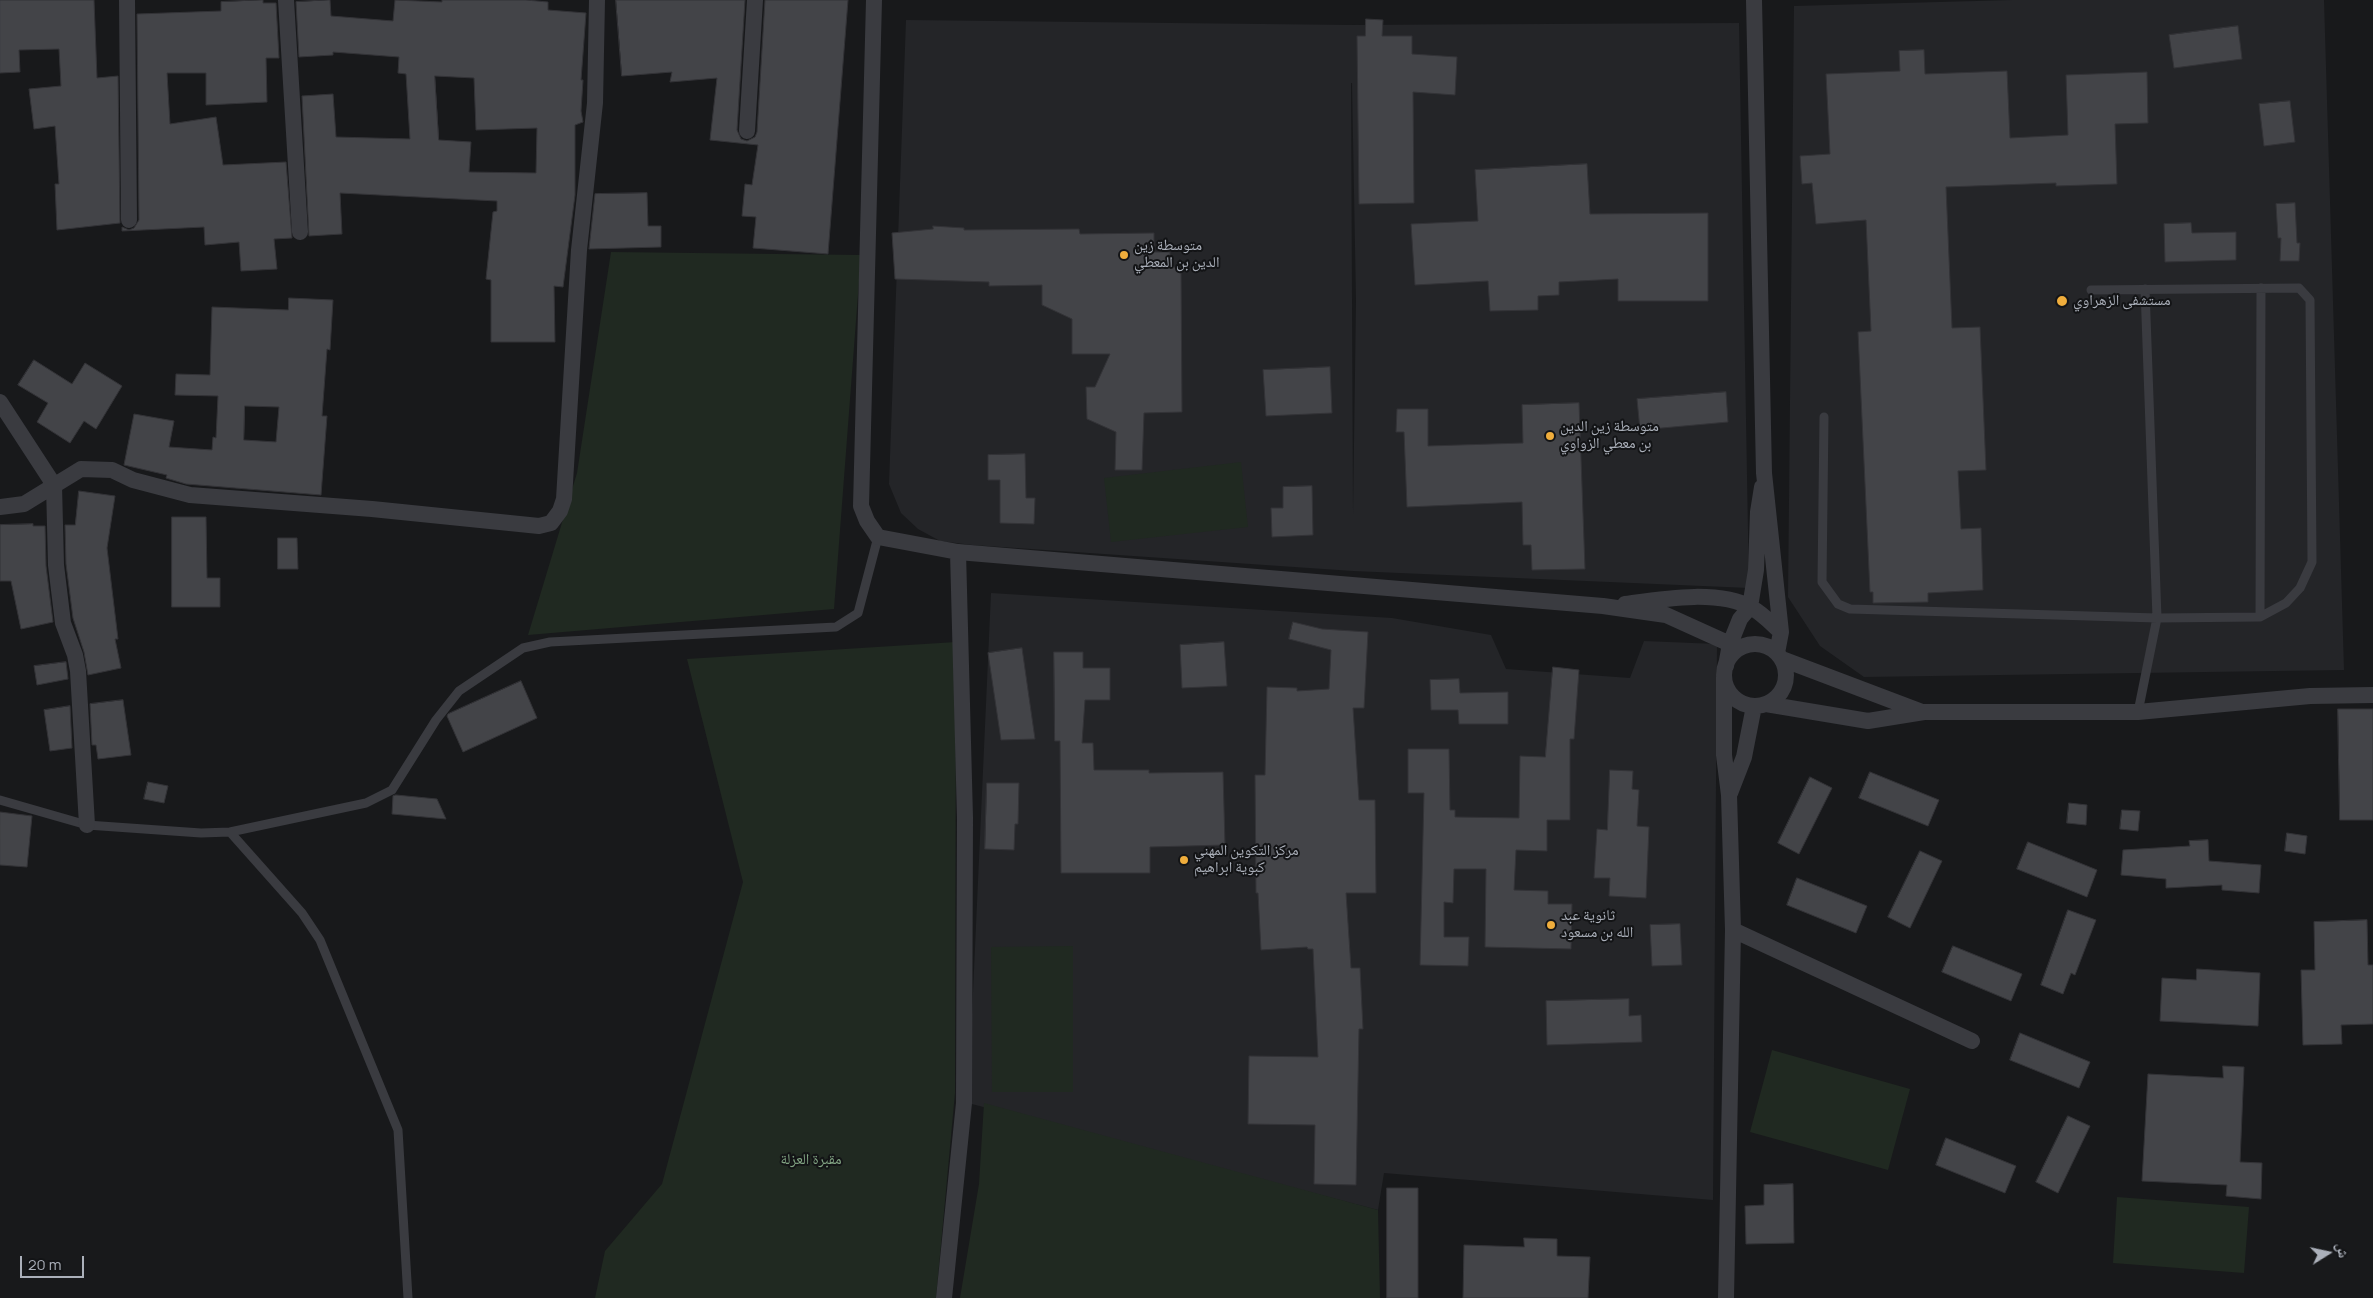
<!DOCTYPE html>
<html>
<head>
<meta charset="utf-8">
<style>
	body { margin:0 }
	#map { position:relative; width:2373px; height:1298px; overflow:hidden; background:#18191b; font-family:Manrope,"Noto Naskh Arabic",sans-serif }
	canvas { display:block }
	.north { position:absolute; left:2303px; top:1228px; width:50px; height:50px; -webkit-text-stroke:4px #131416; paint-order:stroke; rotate:80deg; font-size:14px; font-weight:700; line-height:20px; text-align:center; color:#abb0ba }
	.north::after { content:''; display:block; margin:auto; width:18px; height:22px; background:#abb0ba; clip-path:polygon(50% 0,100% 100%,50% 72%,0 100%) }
	.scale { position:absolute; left:20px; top:1256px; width:64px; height:22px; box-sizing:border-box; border:2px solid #abb0ba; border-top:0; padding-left:6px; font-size:15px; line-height:18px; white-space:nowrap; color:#abb0ba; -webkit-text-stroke:4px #131416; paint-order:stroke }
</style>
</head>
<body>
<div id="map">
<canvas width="2373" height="1298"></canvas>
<div class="north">ش</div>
<div class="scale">20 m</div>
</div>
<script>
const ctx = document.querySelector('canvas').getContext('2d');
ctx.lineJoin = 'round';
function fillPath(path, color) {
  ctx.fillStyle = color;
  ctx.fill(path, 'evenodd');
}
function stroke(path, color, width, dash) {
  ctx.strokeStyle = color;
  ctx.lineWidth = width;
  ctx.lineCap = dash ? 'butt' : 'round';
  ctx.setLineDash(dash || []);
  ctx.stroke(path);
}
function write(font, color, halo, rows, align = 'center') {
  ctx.font = font + ' Manrope,"Noto Naskh Arabic",sans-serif';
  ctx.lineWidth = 4;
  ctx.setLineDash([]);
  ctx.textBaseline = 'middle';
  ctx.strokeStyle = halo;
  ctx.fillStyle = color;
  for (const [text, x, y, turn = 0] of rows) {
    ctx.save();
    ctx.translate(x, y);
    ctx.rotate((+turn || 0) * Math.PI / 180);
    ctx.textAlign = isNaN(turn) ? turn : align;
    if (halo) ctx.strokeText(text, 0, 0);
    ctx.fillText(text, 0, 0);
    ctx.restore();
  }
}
fillPath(new Path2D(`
	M 2012,0 L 2324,0 L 2344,670 L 1864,677 L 1820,646 L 1788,597 L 1794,6 Z
	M 906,20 L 1351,25 L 1739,23 L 1749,588 L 1353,571 L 972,545 L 940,541 L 918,529 L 901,513 L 889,484 ZM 1352,83 L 1356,301 L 1353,514 L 1351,83 Z
	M 991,593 L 1392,618 L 1491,635 L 1506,669 L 1630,678 L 1644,641 L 1717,644 L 1713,1200 L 1384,1173 L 1378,1210 L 968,1103 Z`), '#242528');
fillPath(new Path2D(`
	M 611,252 L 861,255 L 834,609 L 528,635 L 577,473 Z
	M 1241,462 L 1248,527 L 1111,542 L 1104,478 Z
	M 956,642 L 955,1093 L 936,1298 L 595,1298 L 605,1251 L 662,1184 L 743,882 L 687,659 Z
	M 1073,946 L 1073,1092 L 992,1092 L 991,947 Z
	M 1772,1050 L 1910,1089 L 1888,1170 L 1750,1132 Z
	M 984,1103 L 1378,1210 L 1380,1298 L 960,1298 L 979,1184 Z
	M 2117,1197 L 2249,1207 L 2244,1273 L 2113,1263 Z`), '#202921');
const building = new Path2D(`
	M 0,0 L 94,0 L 97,78 L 118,76 L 120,223 L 57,230 L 55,184 L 59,184 L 55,126 L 34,129 L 29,89 L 61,86 L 59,49 L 19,50 L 20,72 L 0,73 Z
	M 263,0 L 263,3 L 276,3 L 279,58 L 266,58 L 267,102 L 206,105 L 206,73 L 167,73 L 170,124 L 216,117 L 223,165 L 286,162 L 292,238 L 274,239 L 277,269 L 241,271 L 239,242 L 205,245 L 204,227 L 122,231 L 122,227 L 129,230 L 134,228 L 139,220 L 137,14 L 221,11 L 221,2 Z
	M 330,0 L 331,16 L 393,21 L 395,0 L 442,2 L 442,0 L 526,0 L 548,2 L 548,10 L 586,13 L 581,80 L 583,80 L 581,111 L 583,122 L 575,125 L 575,195 L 563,287 L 554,286 L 555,342 L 491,342 L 491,280 L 486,279 L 493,212 L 497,211 L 497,201 L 340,193 L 342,234 L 309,236 L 302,96 L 333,94 L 336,137 L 410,139 L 406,74 L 398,73 L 399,57 L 333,52 L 333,55 L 299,57 L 296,2 ZM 435,76 L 474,78 L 476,130 L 537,128 L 536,173 L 469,172 L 471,142 L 439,140 Z
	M 616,0 L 745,0 L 737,130 L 741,139 L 747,141 L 755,137 L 757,132 L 765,0 L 848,0 L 828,254 L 753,248 L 756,217 L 742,216 L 745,184 L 752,185 L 758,145 L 710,140 L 717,78 L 670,82 L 672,72 L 622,76 Z
	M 1366,19 L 1383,20 L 1382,36 L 1412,36 L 1412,54 L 1457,57 L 1455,95 L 1413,92 L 1414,203 L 1359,204 L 1357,36 L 1365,36 Z
	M 2238,26 L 2242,59 L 2174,68 L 2169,35 Z
	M 1924,50 L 1925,74 L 2007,71 L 2010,138 L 2068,135 L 2066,75 L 2147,72 L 2148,123 L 2115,124 L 2117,184 L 2056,186 L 2056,183 L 1946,187 L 1952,328 L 1980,327 L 1986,470 L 1958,471 L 1961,529 L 1981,528 L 1983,590 L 1928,593 L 1928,602 L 1873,603 L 1873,592 L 1870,592 L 1858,332 L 1871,331 L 1866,220 L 1816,224 L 1812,183 L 1802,184 L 1800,156 L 1830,154 L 1826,74 L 1900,71 L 1899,51 Z
	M 2290,101 L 2295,142 L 2264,146 L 2259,104 Z
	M 1587,164 L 1590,214 L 1708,213 L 1708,301 L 1618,301 L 1618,279 L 1559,282 L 1559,295 L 1538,296 L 1538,310 L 1490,311 L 1488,281 L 1415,285 L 1411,224 L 1478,221 L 1475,170 Z
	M 647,193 L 648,226 L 661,226 L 661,247 L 589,249 L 595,194 Z
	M 2295,203 L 2297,243 L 2300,243 L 2299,261 L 2280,261 L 2281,238 L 2278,238 L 2276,204 Z
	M 2191,223 L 2192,233 L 2236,232 L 2236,260 L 2165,262 L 2164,224 Z
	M 933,226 L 964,228 L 964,230 L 1079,229 L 1080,234 L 1154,233 L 1154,252 L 1170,252 L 1170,265 L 1181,270 L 1182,412 L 1144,413 L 1142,470 L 1115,470 L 1116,432 L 1087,419 L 1086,387 L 1095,387 L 1110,354 L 1072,354 L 1072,319 L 1042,305 L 1042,285 L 989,286 L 989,282 L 895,279 L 892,233 L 933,229 Z
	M 289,298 L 333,300 L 330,350 L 327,349 L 322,416 L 327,416 L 321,495 L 186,484 L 166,478 L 167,475 L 124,465 L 134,414 L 174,421 L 169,447 L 212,450 L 213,437 L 216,438 L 218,396 L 175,395 L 176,374 L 210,375 L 212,307 L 288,310 ZM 245,406 L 279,407 L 276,442 L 244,440 Z
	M 34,360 L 72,384 L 85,363 L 122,386 L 96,429 L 84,421 L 70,443 L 37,422 L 48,403 L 18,385 Z
	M 1330,367 L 1332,413 L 1266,416 L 1263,370 Z
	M 1726,392 L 1728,422 L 1640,430 L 1637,399 Z
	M 1579,403 L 1585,569 L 1532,570 L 1531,545 L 1523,545 L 1522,502 L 1407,507 L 1404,432 L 1396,432 L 1397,409 L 1428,409 L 1428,446 L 1523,443 L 1522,405 Z
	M 1025,454 L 1026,498 L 1035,498 L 1034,524 L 1000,523 L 1000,480 L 988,480 L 988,455 Z
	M 1312,486 L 1313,535 L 1272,537 L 1271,508 L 1283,508 L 1283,487 Z
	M 79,491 L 115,496 L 107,548 L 118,639 L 115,639 L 121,668 L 88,675 L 84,652 L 73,618 L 66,564 L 65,525 L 75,525 Z
	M 172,517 L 206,517 L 207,578 L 220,578 L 220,607 L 172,607 Z
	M 33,524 L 33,526 L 45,526 L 46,566 L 53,622 L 21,629 L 11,581 L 0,581 L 0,525 Z
	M 278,538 L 297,538 L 298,569 L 278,569 Z
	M 1293,622 L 1322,629 L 1368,632 L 1364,708 L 1353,708 L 1359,800 L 1375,800 L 1376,893 L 1346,893 L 1351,968 L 1360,968 L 1363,1029 L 1359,1029 L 1356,1185 L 1314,1184 L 1315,1125 L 1248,1124 L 1249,1056 L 1318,1057 L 1313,949 L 1308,949 L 1307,947 L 1261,950 L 1258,893 L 1256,893 L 1255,775 L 1265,775 L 1267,687 L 1297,688 L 1297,691 L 1329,689 L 1331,650 L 1289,639 Z
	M 1224,642 L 1227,686 L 1182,688 L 1180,645 Z
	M 1022,648 L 1035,739 L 1001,740 L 988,653 Z
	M 1054,652 L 1083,652 L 1083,668 L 1110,668 L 1110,700 L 1085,700 L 1082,743 L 1093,743 L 1094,770 L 1149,770 L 1149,773 L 1223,772 L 1225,845 L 1150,847 L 1150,873 L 1061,873 L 1060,741 L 1055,741 Z
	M 66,662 L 68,679 L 37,685 L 34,666 Z
	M 1553,667 L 1579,670 L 1574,739 L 1570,739 L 1570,820 L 1547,820 L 1547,851 L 1516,850 L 1514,890 L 1548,891 L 1548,904 L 1572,904 L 1571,949 L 1485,947 L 1486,869 L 1454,869 L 1453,903 L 1444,902 L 1444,937 L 1469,937 L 1468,966 L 1420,965 L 1424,793 L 1408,793 L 1408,749 L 1449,749 L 1450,810 L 1455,810 L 1455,817 L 1519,818 L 1520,756 L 1545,757 Z
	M 1459,679 L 1460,693 L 1508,692 L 1508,724 L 1459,724 L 1458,710 L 1431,710 L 1430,680 Z
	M 521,681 L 537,718 L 463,752 L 447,716 L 448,714 Z
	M 123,700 L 131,755 L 98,759 L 96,745 L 92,745 L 90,704 Z
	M 70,706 L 72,748 L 50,751 L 44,710 Z
	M 2338,709 L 2373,709 L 2373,820 L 2340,820 Z
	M 1610,770 L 1633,771 L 1632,789 L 1639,790 L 1637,826 L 1649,827 L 1646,898 L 1609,896 L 1610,878 L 1594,878 L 1597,829 L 1607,830 Z
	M 1870,772 L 1939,800 L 1928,826 L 1859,798 Z
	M 1810,777 L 1832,788 L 1799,854 L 1778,843 Z
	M 148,782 L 168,786 L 164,803 L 144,799 Z
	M 987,783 L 1019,783 L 1018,824 L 1015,824 L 1014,850 L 985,849 Z
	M 396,795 L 437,799 L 446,819 L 392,814 L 393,796 Z
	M 2069,803 L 2087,805 L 2086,825 L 2067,823 Z
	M 2122,810 L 2140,811 L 2138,831 L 2120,829 Z
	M 0,812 L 32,816 L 27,867 L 0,865 Z
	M 2287,833 L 2307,836 L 2305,854 L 2285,851 Z
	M 2208,840 L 2209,861 L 2261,865 L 2259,893 L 2222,890 L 2222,885 L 2166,888 L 2166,879 L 2121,875 L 2123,850 L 2190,846 L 2189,841 Z
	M 2028,842 L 2097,870 L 2087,897 L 2017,869 Z
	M 1920,851 L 1942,861 L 1910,928 L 1888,917 Z
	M 1797,878 L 1867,906 L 1856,933 L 1787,905 Z
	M 2068,910 L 2096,920 L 2075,975 L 2071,973 L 2063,994 L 2041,985 Z
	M 2367,920 L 2368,965 L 2373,965 L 2373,1024 L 2341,1025 L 2342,1044 L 2303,1045 L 2301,970 L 2315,970 L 2314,922 Z
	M 1680,924 L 1682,965 L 1652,966 L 1650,925 Z
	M 1953,946 L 2022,974 L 2011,1001 L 1942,972 Z
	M 2197,969 L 2260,973 L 2258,1026 L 2160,1021 L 2162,978 L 2196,980 Z
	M 1629,999 L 1629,1016 L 1641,1015 L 1642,1042 L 1547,1045 L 1546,1001 Z
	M 2020,1033 L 2090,1062 L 2079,1088 L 2010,1060 Z
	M 2223,1066 L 2244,1067 L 2240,1162 L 2262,1163 L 2261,1199 L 2226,1196 L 2227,1185 L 2142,1181 L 2148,1074 L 2223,1078 Z
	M 2068,1116 L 2090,1126 L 2058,1193 L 2036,1182 Z
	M 1946,1138 L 2016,1166 L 2005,1193 L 1936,1165 Z
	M 1793,1184 L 1794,1243 L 1746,1244 L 1745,1206 L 1764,1205 L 1764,1185 Z
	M 1387,1188 L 1418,1188 L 1418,1298 L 1387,1298 Z
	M 1524,1238 L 1557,1239 L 1557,1256 L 1590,1257 L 1588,1298 L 1463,1298 L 1464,1245 L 1524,1247 Z`);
fillPath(building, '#434448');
stroke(building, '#333337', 1);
stroke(new Path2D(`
	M 1824,417 L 1822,582 L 1838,604 L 1850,609 L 2157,618 L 2260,617 L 2286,603 L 2300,588 L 2312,562 L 2310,300 L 2299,288 L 2091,290
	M 2260,617 L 2261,288
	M 2138,712 L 2157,618 L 2145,289
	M 0,800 L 87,825 L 201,833 L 230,832 L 366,803 L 392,790 L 436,720 L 459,691 L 523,648 L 550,642 L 836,627 L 858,613 L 878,537
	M 230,832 L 302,913 L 320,940 L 398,1130 L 408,1298`), '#3a3b40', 9);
stroke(new Path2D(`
	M 127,0 L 129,220
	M 286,0 L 300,232
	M 874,0 L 861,506 L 867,521 L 878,537 L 958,552 L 1603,606 L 1666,615 L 1730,644
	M 1754,0 L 1764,473 L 1781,632 L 1777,653
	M 747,131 L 755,0
	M 0,402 L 54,485 L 56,565 L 63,623 L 75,655 L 78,671 L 87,825
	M 0,507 L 24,504 L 81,469 L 112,470 L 133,480 L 190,495 L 372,509 L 539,526 L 551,523 L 560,511 L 564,499 L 579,250 L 595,103 L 597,0
	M 1625,604 C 1661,599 1719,589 1752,608 C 1763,614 1772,624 1781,632
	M1724 675a31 31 0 1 1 62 0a31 31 0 1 1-62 0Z
	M 1782,659 L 1922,712
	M 1726,666 L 1730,644 L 1740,619 L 1750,607 L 1756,570 L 1758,512 L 1762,487
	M 1724,677 L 1724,755 L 1729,795 L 1733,930 L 1726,1298
	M 1766,704 L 1868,721 L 1924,712 L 2138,712 L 2310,696 L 2373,695
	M 1730,793 L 1744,757 L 1754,706
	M 1733,930 L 1972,1041
	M 944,1298 L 964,1103 L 965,818 L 958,552`), '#3a3b40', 16);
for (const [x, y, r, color] of [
	[1124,255,5,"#efad3c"],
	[2062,301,6,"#efad3c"],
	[1550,436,5,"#efad3c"],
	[1184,860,5,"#efad3c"],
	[1551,925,5,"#efad3c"]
]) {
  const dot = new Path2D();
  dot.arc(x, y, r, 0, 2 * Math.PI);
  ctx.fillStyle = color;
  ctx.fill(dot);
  stroke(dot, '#131416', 2);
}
write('15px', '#abb0ba', '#131416', [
	["متوسطة زين",1134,246],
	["الدين بن المعطي",1134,263],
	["مستشفى الزهراوي",2073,301],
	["متوسطة زين الدين",1560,427],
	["بن معطي الزواوي",1560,444],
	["مركز التكوين المهني",1194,851],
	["كبوية ابراهيم",1194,868],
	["ثانوية عبد",1561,916],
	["الله بن مسعود",1561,933]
], 'left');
write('15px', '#83a584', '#131416', [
	["مقبرة العزلة",811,1160]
]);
</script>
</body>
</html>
